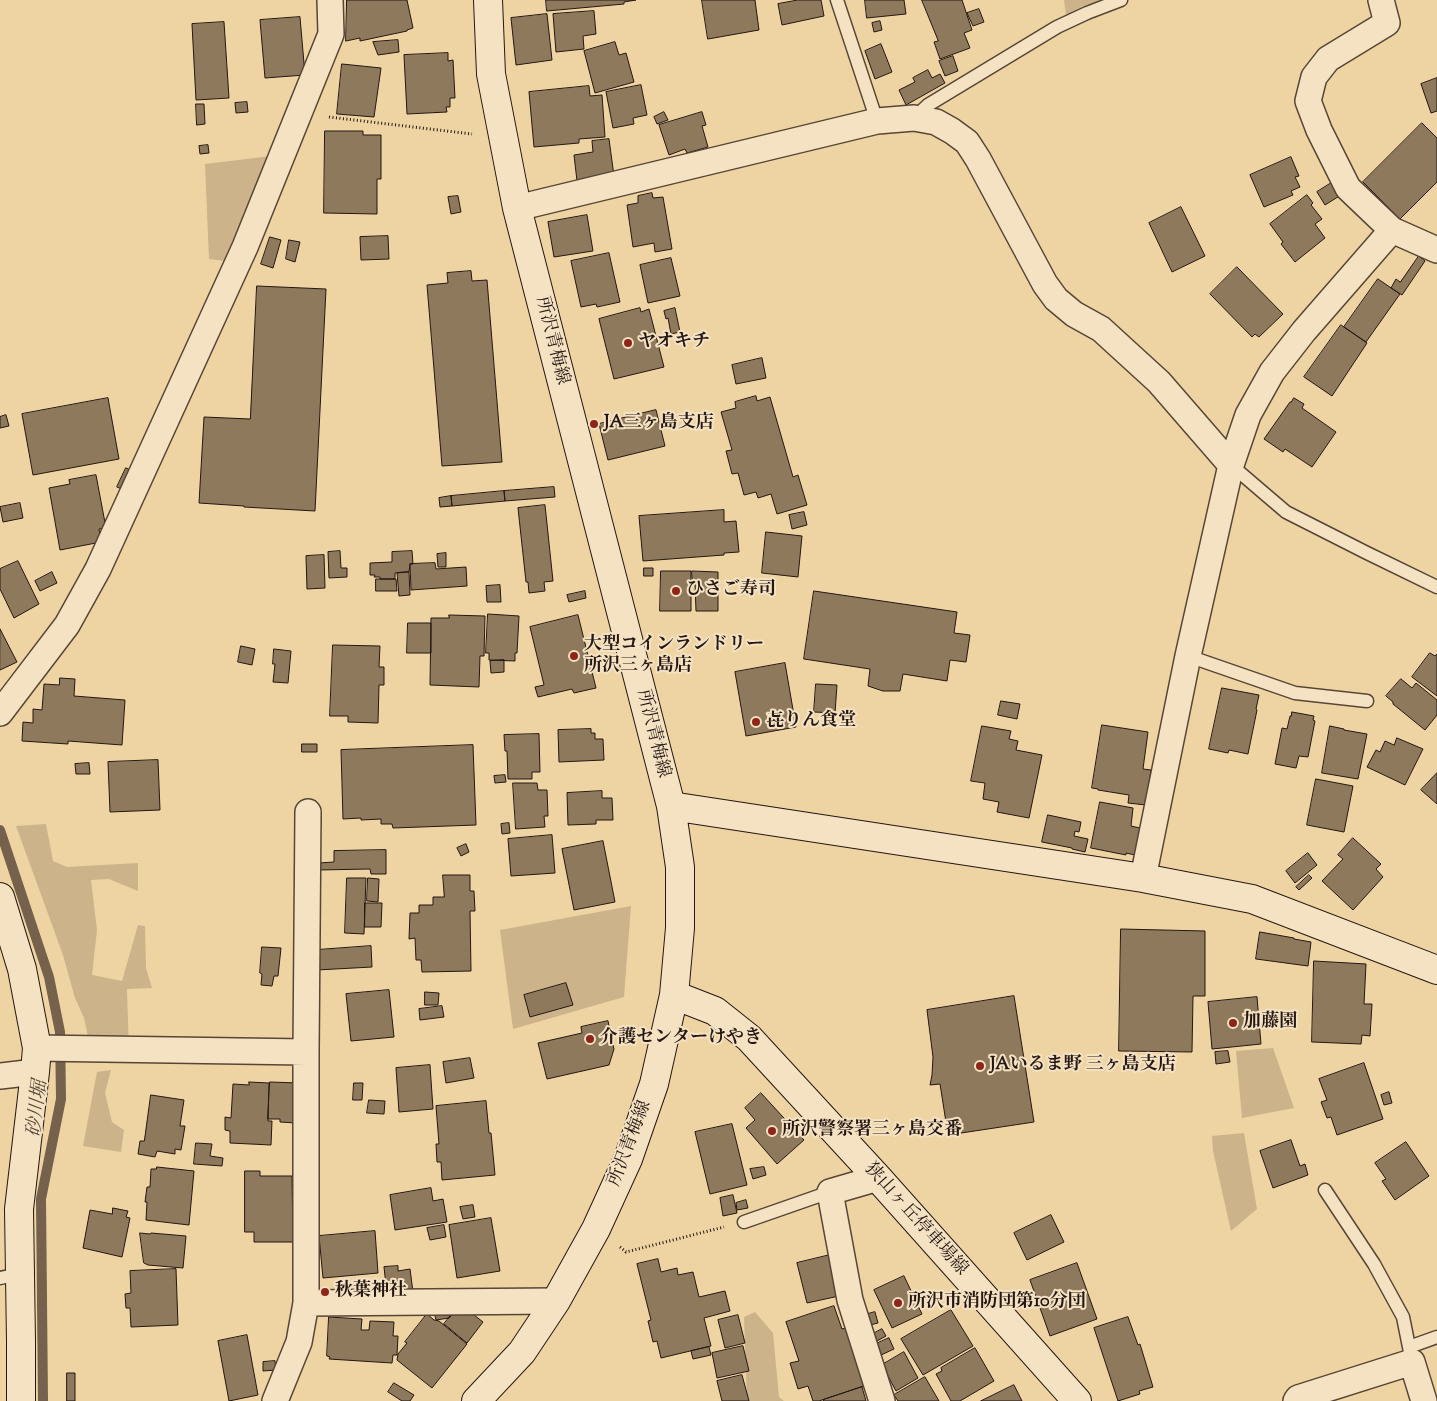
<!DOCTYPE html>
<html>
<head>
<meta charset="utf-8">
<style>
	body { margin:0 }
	canvas { display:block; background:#eed3a3 }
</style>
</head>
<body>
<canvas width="1437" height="1401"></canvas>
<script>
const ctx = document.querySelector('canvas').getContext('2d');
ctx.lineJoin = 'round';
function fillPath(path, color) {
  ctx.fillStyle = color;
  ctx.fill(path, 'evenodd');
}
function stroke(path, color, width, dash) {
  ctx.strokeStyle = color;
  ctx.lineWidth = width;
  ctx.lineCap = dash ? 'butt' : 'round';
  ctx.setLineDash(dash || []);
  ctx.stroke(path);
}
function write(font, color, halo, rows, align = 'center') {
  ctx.font = font + ' "Sorts Mill Goudy","Noto Serif JP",serif';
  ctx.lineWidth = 4;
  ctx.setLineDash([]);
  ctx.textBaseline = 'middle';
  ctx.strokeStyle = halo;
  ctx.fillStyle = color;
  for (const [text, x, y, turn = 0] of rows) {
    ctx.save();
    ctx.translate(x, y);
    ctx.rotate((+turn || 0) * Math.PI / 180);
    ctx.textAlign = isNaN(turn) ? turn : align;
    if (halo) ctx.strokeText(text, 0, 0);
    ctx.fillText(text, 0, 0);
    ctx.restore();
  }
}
fillPath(new Path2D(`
	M 1064,0 L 1105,0 L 1083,6 L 1066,15 Z
	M 271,156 L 232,262 L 209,259 L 205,164 Z
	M 46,824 L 53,861 L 67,867 L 138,863 L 138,891 L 109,879 L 91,880 L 97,930 L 92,975 L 122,981 L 138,925 L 145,926 L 146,968 L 152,988 L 127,989 L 129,1055 L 92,1054 L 84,1018 L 75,998 L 63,955 L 16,826 Z
	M 631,906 L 624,997 L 513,1029 L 500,930 Z
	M 1273,1048 L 1294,1108 L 1242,1118 L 1236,1051 Z
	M 111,1070 L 105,1093 L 112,1122 L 124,1130 L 121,1152 L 83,1146 L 97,1072 Z
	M 1244,1133 L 1257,1209 L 1231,1231 L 1213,1151 L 1212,1136 Z
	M 755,1312 L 773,1333 L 779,1397 L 784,1401 L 747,1401 L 744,1317 Z`), '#ccb38a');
stroke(new Path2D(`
	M 0,830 L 49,977 L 60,1032 L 61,1099 L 41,1199 L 43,1401`), '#75614c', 10);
const building = new Path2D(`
	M 347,0 L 407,0 L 413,28 L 407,30 L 407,31 L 360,41 L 360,38 L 346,41 Z
	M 546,0 L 636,0 L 624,2 L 624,4 L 547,11 Z
	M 702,0 L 755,0 L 759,30 L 708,39 Z
	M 798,0 L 821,0 L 824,16 L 782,25 L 778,4 Z
	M 865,0 L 904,0 L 906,14 L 867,18 Z
	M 922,0 L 962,0 L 972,30 L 964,33 L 970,48 L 940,59 L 934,42 L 938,41 Z
	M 979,9 L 984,22 L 973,26 L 967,13 Z
	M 594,11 L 596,34 L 583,36 L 584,49 L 556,52 L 553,14 Z
	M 547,14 L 552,60 L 516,65 L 511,18 Z
	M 300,17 L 305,75 L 265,78 L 260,20 Z
	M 880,21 L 882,30 L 874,32 L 872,23 Z
	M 224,22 L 229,98 L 196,100 L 192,24 Z
	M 398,40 L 399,52 L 378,55 L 373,42 Z
	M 615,42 L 619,55 L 626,53 L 634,82 L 595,93 L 584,51 Z
	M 881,44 L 892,72 L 875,79 L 865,51 Z
	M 448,53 L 448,61 L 453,60 L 455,98 L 450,98 L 450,107 L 446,107 L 447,112 L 407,114 L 404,55 Z
	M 953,56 L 958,71 L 945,76 L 939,61 Z
	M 342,64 L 381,68 L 374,117 L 337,114 Z
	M 928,70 L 932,78 L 940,74 L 945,83 L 906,105 L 899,90 L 915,82 L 913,78 Z
	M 1437,78 L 1437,111 L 1431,113 L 1421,84 Z
	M 641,85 L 647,115 L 633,118 L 634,124 L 613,128 L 606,92 Z
	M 589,86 L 590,96 L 602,95 L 605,137 L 579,139 L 579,143 L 534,147 L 529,92 Z
	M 247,102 L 248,112 L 236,113 L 235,103 Z
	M 196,104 L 204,104 L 205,124 L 197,125 Z
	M 664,112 L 668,120 L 657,124 L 654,117 Z
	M 702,112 L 706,125 L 702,126 L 708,147 L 687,153 L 685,149 L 669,155 L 659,125 Z
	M 1422,123 L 1437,138 L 1437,182 L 1400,219 L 1363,182 Z
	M 325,131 L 363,131 L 363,135 L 381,135 L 381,179 L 377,179 L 377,214 L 324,213 Z
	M 609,139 L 614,176 L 577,181 L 574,155 L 593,152 L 592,141 Z
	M 208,145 L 209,153 L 200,154 L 199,146 Z
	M 1291,157 L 1299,176 L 1295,177 L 1300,187 L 1291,191 L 1293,195 L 1264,207 L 1250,175 Z
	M 1333,182 L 1341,195 L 1325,205 L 1317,192 Z
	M 652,193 L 653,198 L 663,197 L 672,249 L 655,252 L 654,243 L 633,247 L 627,205 L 638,203 L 638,196 Z
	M 1307,195 L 1313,203 L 1311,205 L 1322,219 L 1315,224 L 1325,238 L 1295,262 L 1281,244 L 1283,242 L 1270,224 Z
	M 458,196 L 461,212 L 451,214 L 448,197 Z
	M 1181,207 L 1205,256 L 1172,272 L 1149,223 Z
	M 587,215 L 593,251 L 554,257 L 548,222 Z
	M 388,236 L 389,259 L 361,260 L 360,237 Z
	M 270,237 L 281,240 L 273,268 L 261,264 Z
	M 289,240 L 300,242 L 295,262 L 286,259 Z
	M 609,253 L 620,302 L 597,307 L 596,304 L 581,307 L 571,261 Z
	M 1419,256 L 1425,261 L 1402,295 L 1391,288 L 1396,279 L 1400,282 Z
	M 671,258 L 680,296 L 648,303 L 640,265 Z
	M 1237,267 L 1283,314 L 1259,337 L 1255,334 L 1252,337 L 1210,294 Z
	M 471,271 L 472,281 L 487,280 L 502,462 L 442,466 L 427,285 L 448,283 L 447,273 Z
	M 1378,279 L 1400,294 L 1366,342 L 1344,327 Z
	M 257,286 L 326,289 L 315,511 L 244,507 L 244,506 L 199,503 L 204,417 L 250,419 Z
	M 640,308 L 641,312 L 649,309 L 664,367 L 614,379 L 599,319 Z
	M 675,308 L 680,332 L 671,334 L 668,318 L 666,319 L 664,311 Z
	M 1341,325 L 1367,343 L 1332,396 L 1304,377 Z
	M 762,358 L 766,378 L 736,384 L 732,365 Z
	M 756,396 L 757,401 L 770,397 L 793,477 L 798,475 L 807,505 L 777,514 L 771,494 L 758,498 L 756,492 L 744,495 L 738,473 L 732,474 L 726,451 L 732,450 L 721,412 L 736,408 L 735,402 Z
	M 108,398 L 119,459 L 33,475 L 22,414 Z
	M 1294,398 L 1304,404 L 1302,408 L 1336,432 L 1312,467 L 1285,449 L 1283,452 L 1264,439 L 1290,402 L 1291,402 Z
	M 656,410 L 665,446 L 608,460 L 599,424 Z
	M 6,415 L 9,426 L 0,428 L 0,417 Z
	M 126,468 L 135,472 L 126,491 L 117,487 Z
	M 96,475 L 106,528 L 99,529 L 101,542 L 60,550 L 49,488 L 70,484 L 69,480 Z
	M 554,487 L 555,497 L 505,501 L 504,491 Z
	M 504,491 L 505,501 L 452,506 L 451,496 Z
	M 451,496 L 452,506 L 440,507 L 439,498 Z
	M 20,503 L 23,518 L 3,522 L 0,507 Z
	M 545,505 L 553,581 L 544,582 L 545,591 L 529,593 L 528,582 L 526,582 L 518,508 Z
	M 724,510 L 724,522 L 736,521 L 739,552 L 724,553 L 724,555 L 643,561 L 639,516 Z
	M 804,512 L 807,525 L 792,529 L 789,515 Z
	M 766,532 L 802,536 L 798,577 L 762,573 Z
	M 340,551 L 341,568 L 347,568 L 347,577 L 329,578 L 328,552 Z
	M 412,551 L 413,564 L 410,564 L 409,572 L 395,573 L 395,579 L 380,579 L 380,577 L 374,577 L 375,575 L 370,575 L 370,563 L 392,562 L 392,552 Z
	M 446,553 L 446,567 L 438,567 L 437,554 Z
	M 324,555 L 325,588 L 307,589 L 306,556 Z
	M 18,561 L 39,604 L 14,618 L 0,589 L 0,569 Z
	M 435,563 L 436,569 L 466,567 L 467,586 L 411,590 L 410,564 Z
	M 644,568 L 653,568 L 653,576 L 644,576 Z
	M 661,571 L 691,571 L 691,611 L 660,611 Z
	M 692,571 L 718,572 L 718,611 L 696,611 L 695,584 L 693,584 Z
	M 52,572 L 57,583 L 40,591 L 35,581 Z
	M 409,572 L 410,595 L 399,596 L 397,573 Z
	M 376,579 L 396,579 L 397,591 L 376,591 Z
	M 500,585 L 501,602 L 487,602 L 486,586 Z
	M 585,591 L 586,598 L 569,602 L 567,595 Z
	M 814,591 L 957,612 L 954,633 L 970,635 L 966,662 L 950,660 L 947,681 L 903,674 L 900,691 L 883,691 L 868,686 L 870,669 L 804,659 Z
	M 488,614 L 519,616 L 517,653 L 515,653 L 515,661 L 489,660 L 489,653 L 486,653 Z
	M 449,615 L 485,616 L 484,656 L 480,656 L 479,687 L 430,685 L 431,618 L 449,618 Z
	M 578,615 L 596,688 L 574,693 L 572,689 L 538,697 L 535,687 L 544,685 L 530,627 Z
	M 408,623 L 431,623 L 431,653 L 407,653 Z
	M 0,629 L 17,662 L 0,670 Z
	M 333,645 L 380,646 L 379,667 L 384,667 L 384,685 L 379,685 L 378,723 L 348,722 L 348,716 L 330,716 Z
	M 241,646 L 255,649 L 252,665 L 238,662 Z
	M 274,649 L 291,651 L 288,683 L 273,682 L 275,664 L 273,664 Z
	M 1430,653 L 1435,656 L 1437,654 L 1437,696 L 1412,677 Z
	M 504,660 L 504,672 L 491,673 L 490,661 Z
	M 785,663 L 796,727 L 746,736 L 735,672 Z
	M 60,678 L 75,679 L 74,696 L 125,700 L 122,745 L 68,741 L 68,744 L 22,741 L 23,722 L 33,723 L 33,709 L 42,710 L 44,684 L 59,685 Z
	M 1401,679 L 1412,688 L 1416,683 L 1437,700 L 1437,715 L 1425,730 L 1393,704 L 1393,702 L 1386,696 Z
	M 816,684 L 837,685 L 835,713 L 814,712 Z
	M 1222,688 L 1259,695 L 1256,709 L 1257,710 L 1248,754 L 1229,750 L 1228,753 L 1209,749 Z
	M 1001,701 L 1020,704 L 1017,719 L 998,715 Z
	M 1292,712 L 1314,716 L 1313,720 L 1315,721 L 1308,757 L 1299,756 L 1296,768 L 1275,764 L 1282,728 L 1287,729 L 1290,716 L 1291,716 Z
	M 1102,725 L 1148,732 L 1143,769 L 1151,770 L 1146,805 L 1128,803 L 1129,795 L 1098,790 L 1098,789 L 1092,788 Z
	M 982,726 L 1011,731 L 1009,739 L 1018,741 L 1016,750 L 1042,755 L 1029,818 L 997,812 L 999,802 L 983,799 L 985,783 L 971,781 Z
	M 1330,726 L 1344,729 L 1344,730 L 1367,734 L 1358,779 L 1322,773 Z
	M 591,729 L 591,733 L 595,733 L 595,739 L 603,739 L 604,760 L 559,762 L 558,730 Z
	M 539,734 L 540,772 L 532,772 L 532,779 L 508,779 L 507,751 L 505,751 L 504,735 Z
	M 1397,738 L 1423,749 L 1405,785 L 1367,767 L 1376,750 L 1380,752 L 1385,741 L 1394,745 Z
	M 302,744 L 317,744 L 317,752 L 302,752 Z
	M 473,745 L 476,825 L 393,828 L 392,824 L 381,824 L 381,819 L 361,820 L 361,818 L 343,819 L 341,750 Z
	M 158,760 L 160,810 L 110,812 L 108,762 Z
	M 89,763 L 90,774 L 76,774 L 75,764 Z
	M 1437,773 L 1437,804 L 1421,790 Z
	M 505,775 L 506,782 L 495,783 L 494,776 Z
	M 1316,779 L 1353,786 L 1344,832 L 1307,825 Z
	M 513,783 L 537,783 L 538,790 L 547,790 L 548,816 L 544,816 L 545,827 L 516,829 Z
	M 602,791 L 602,798 L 612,798 L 613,820 L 596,820 L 596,824 L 568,825 L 567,793 Z
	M 1100,802 L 1133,808 L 1131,826 L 1140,828 L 1135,855 L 1126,853 L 1126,855 L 1091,848 Z
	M 1048,815 L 1081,822 L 1079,832 L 1075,831 L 1074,836 L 1088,839 L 1085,852 L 1072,849 L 1072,848 L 1042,842 Z
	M 509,823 L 510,833 L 502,834 L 501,824 Z
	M 552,835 L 555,873 L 511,876 L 508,839 Z
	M 1353,838 L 1381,864 L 1376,869 L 1383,877 L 1353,910 L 1322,881 L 1343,859 L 1338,855 Z
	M 603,841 L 615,902 L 574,910 L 562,849 Z
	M 466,844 L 469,852 L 461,856 L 457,848 Z
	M 386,850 L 386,874 L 371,874 L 370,869 L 319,870 L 319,863 L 334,862 L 334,851 Z
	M 1308,853 L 1317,865 L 1295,883 L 1286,871 Z
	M 443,875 L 470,875 L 470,891 L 474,891 L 475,911 L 470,911 L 471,971 L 422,972 L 421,960 L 416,960 L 415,938 L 409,939 L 410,913 L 419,913 L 419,905 L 433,905 L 433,897 L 444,897 Z
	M 1309,875 L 1312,878 L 1299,890 L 1296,887 Z
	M 347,878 L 366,878 L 364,934 L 345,933 Z
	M 368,878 L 379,879 L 378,902 L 367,901 Z
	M 365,903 L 382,903 L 381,927 L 365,927 Z
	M 1121,929 L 1205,931 L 1205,996 L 1193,996 L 1192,1052 L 1119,1051 Z
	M 1260,932 L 1294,938 L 1294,939 L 1311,942 L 1308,966 L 1256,959 Z
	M 371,946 L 372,967 L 317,970 L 317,950 Z
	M 262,947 L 281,948 L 278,976 L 274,976 L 272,986 L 261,985 L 262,974 L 260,973 Z
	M 1314,961 L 1366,964 L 1364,1004 L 1372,1004 L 1370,1036 L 1362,1035 L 1361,1044 L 1312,1042 Z
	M 566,983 L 573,1005 L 530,1017 L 524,995 Z
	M 389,990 L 394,1037 L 351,1041 L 346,994 Z
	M 425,992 L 439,993 L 438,1005 L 425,1005 Z
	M 1014,996 L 1034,1122 L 948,1135 L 940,1084 L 930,1085 L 932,1075 L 933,1057 L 927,1010 Z
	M 1257,997 L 1261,1044 L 1212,1049 L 1208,1002 Z
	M 442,1006 L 444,1017 L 420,1020 L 419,1009 Z
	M 608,1021 L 614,1049 L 609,1065 L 547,1079 L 538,1043 L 582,1033 L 581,1027 Z
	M 1228,1051 L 1230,1062 L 1216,1064 L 1215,1052 Z
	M 470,1058 L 474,1078 L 446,1083 L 443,1062 Z
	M 1364,1063 L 1383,1119 L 1337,1135 L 1331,1117 L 1327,1118 L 1321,1102 L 1327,1100 L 1319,1079 Z
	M 430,1065 L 433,1109 L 399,1112 L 396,1068 Z
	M 249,1082 L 269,1083 L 268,1121 L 272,1121 L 271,1145 L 230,1143 L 230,1131 L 225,1130 L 225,1117 L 231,1118 L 233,1084 L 249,1085 Z
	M 270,1082 L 299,1083 L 296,1123 L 280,1122 L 280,1119 L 268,1119 Z
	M 354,1083 L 363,1083 L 362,1100 L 353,1100 Z
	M 1389,1092 L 1392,1103 L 1384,1105 L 1381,1095 Z
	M 761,1093 L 804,1140 L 777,1164 L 746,1128 L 755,1120 L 745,1108 Z
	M 151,1095 L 184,1100 L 180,1126 L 185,1126 L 181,1150 L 175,1149 L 175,1154 L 157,1151 L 155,1157 L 138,1154 L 140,1141 L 144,1141 Z
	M 369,1100 L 385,1101 L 384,1114 L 367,1113 Z
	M 486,1101 L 489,1133 L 491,1133 L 495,1175 L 442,1180 L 441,1162 L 437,1162 L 436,1144 L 439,1144 L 436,1106 Z
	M 732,1124 L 747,1185 L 710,1194 L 695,1132 Z
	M 1291,1140 L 1300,1166 L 1305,1164 L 1308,1175 L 1273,1188 L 1260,1151 Z
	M 1406,1142 L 1429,1176 L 1395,1200 L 1382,1181 L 1386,1179 L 1375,1163 Z
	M 196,1143 L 212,1144 L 210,1156 L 223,1158 L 222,1166 L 194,1164 Z
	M 157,1167 L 194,1171 L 189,1225 L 146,1220 L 147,1202 L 145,1202 L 147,1187 L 150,1187 L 151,1169 L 156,1169 Z
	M 764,1167 L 766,1175 L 753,1179 L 750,1169 Z
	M 245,1171 L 260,1171 L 260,1176 L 292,1176 L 293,1242 L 254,1242 L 254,1232 L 245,1232 Z
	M 431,1188 L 433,1201 L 443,1199 L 447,1222 L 395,1230 L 390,1195 Z
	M 733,1195 L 737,1213 L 723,1216 L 720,1198 Z
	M 746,1200 L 748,1208 L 737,1210 L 736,1203 Z
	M 473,1205 L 475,1217 L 463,1219 L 460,1207 Z
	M 113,1208 L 128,1211 L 126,1217 L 130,1218 L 122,1257 L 83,1248 L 90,1210 L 112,1214 Z
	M 1051,1215 L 1064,1242 L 1027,1260 L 1014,1233 Z
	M 491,1218 L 500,1271 L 457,1278 L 449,1225 Z
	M 444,1225 L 446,1237 L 430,1240 L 427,1228 Z
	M 375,1231 L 378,1273 L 323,1278 L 319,1236 Z
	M 140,1233 L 150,1234 L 151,1233 L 186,1236 L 183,1268 L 148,1265 L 144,1263 Z
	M 830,1255 L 839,1296 L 807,1303 L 797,1263 Z
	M 658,1259 L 661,1272 L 677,1268 L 678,1275 L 693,1272 L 699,1297 L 725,1291 L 730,1311 L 704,1318 L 711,1346 L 661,1358 L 657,1341 L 653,1342 L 648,1321 L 651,1320 L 637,1264 Z
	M 1077,1263 L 1097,1319 L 1050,1336 L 1030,1280 Z
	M 398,1266 L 398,1271 L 410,1269 L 413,1292 L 387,1295 L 384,1267 Z
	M 176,1269 L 178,1325 L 131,1327 L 130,1308 L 126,1308 L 125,1294 L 131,1293 L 130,1271 Z
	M 904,1276 L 922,1314 L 892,1328 L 874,1290 Z
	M 460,1304 L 483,1322 L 467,1343 L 444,1324 Z
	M 449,1306 L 451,1316 L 449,1318 L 436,1320 L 433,1308 Z
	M 834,1306 L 842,1329 L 848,1327 L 867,1385 L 819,1401 L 813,1401 L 808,1386 L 798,1389 L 790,1363 L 799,1361 L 786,1322 Z
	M 951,1310 L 973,1346 L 923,1375 L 901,1339 Z
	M 875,1312 L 878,1323 L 870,1325 L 868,1314 Z
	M 427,1314 L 434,1320 L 439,1321 L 467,1344 L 432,1388 L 397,1360 L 398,1354 L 407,1343 L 405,1342 Z
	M 738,1315 L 745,1343 L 725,1348 L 718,1320 Z
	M 329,1317 L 362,1319 L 361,1330 L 369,1330 L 370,1321 L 394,1322 L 393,1336 L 398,1336 L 397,1355 L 393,1355 L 392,1363 L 329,1359 L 330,1357 L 327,1356 Z
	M 1128,1317 L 1138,1345 L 1140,1344 L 1153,1387 L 1139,1391 L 1140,1394 L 1118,1401 L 1094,1328 Z
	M 882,1329 L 886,1336 L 877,1341 L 873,1334 Z
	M 247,1335 L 258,1395 L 229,1401 L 218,1341 Z
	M 889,1338 L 894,1349 L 881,1355 L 876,1344 Z
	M 743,1346 L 749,1371 L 717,1378 L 712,1353 Z
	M 709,1347 L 711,1355 L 693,1359 L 691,1351 Z
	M 975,1348 L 994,1381 L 960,1401 L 951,1401 L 936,1374 L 942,1371 L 941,1368 Z
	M 904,1352 L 918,1378 L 896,1391 L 882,1365 Z
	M 275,1361 L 276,1370 L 263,1371 L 263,1362 Z
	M 67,1373 L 75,1373 L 75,1401 L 67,1401 Z
	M 742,1375 L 749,1401 L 722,1401 L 717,1381 Z
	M 925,1377 L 939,1401 L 898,1401 L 894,1395 Z
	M 394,1383 L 414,1395 L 410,1401 L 402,1401 L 388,1392 Z
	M 1014,1385 L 1022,1401 L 981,1401 Z
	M 862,1387 L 866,1401 L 824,1401 L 823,1400 Z`);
fillPath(building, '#8e795d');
stroke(building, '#251712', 1);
const lane = new Path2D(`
	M 837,0 L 877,121
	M 914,118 L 928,105 L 1057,27 L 1087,13 L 1121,0
	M 1231,465 L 1286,512 L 1367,553 L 1437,587
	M 1188,656 L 1295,693 L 1367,701
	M 1325,1190 L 1374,1264 L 1403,1317 L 1412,1362
	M 744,1222 L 830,1192
	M 0,1278 L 20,1274
	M 1409,1347 L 1437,1337`);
const street = new Path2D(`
	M 1381,0 L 1387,23 L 1328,59 L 1314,77 L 1308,101 L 1319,130 L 1348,188 L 1392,230 L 1437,250
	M 517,208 L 877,121 L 914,118 L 936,122 L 952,131 L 967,142 L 978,159 L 1045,284 L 1056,299 L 1074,314 L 1101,329 L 1159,382 L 1231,465
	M 0,713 L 67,625 L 98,569 L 245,247 L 331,34 L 330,0
	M 1143,878 L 1188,656 L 1231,465 L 1248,415 L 1272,372 L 1304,331 L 1392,230
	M 37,1048 L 306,1052
	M 0,1076 L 35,1072
	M 878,1178 L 830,1192 L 850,1300 L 882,1401
	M 306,1303 L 556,1301
	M 275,1401 L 299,1342 L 306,1303 L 306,1052 L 308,812
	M 1296,1401 L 1298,1398 L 1412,1362 L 1424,1401`);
const secondary = new Path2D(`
	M 671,806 L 1143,878 L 1252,899 L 1437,970
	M 0,897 L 22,969 L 37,1048 L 35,1072 L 19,1209 L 21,1342 L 21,1401
	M 674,995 L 715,1011 L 749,1038 L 878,1178 L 1077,1401
	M 476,1401 L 522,1352 L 556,1301 L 596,1229 L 628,1159 L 654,1084 L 674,995 L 680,928 L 680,867 L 671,806 L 517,208 L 491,74 L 488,0`);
stroke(lane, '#574636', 15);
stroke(street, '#574636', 28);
stroke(secondary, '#251712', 30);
stroke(new Path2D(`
	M 329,117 L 472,134
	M 620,1247 L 626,1252 L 724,1227`), '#251712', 3, [1, 2.5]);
stroke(lane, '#f4e2c3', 12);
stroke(street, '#f4e2c3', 25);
stroke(secondary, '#f4e2c3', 28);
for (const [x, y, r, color] of [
	[628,343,5,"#8f2418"],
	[594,424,5,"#8f2418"],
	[676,591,5,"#8f2418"],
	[574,656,5,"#8f2418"],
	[756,722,5,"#8f2418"],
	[1233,1023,5,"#8f2418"],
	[590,1039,5,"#8f2418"],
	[980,1066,5,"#8f2418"],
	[772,1131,5,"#8f2418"],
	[325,1292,5,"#8f2418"],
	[898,1303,5,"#8f2418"]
]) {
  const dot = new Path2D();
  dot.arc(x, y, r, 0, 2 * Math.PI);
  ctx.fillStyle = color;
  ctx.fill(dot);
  stroke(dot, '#f4e2c3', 2);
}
write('18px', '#251712', '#f4e2c3', [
	["所沢青梅線",551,341,76],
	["所沢青梅線",652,734,76],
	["所沢青梅線",631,1144,-69],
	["狭山ヶ丘停車場線",915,1220,48]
]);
write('bold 18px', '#251712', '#f4e2c3', [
	["ヤオキチ",638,343],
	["JA三ヶ島支店",604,424],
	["ひさご寿司",686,591],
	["大型コインランドリー",584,646],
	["所沢三ヶ島店",584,667],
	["㐂りん食堂",766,722],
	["加藤園",1243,1023],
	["介護センターけやき",600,1039],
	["JAいるま野 三ヶ島支店",990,1066],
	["所沢警察署三ヶ島交番",782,1131],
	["秋葉神社",335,1292],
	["所沢市消防団第10分団",908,1303]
], 'left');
write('italic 19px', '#5a4938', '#f4e2c3', [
	["砂川堀",39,1109,-83]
]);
</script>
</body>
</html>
